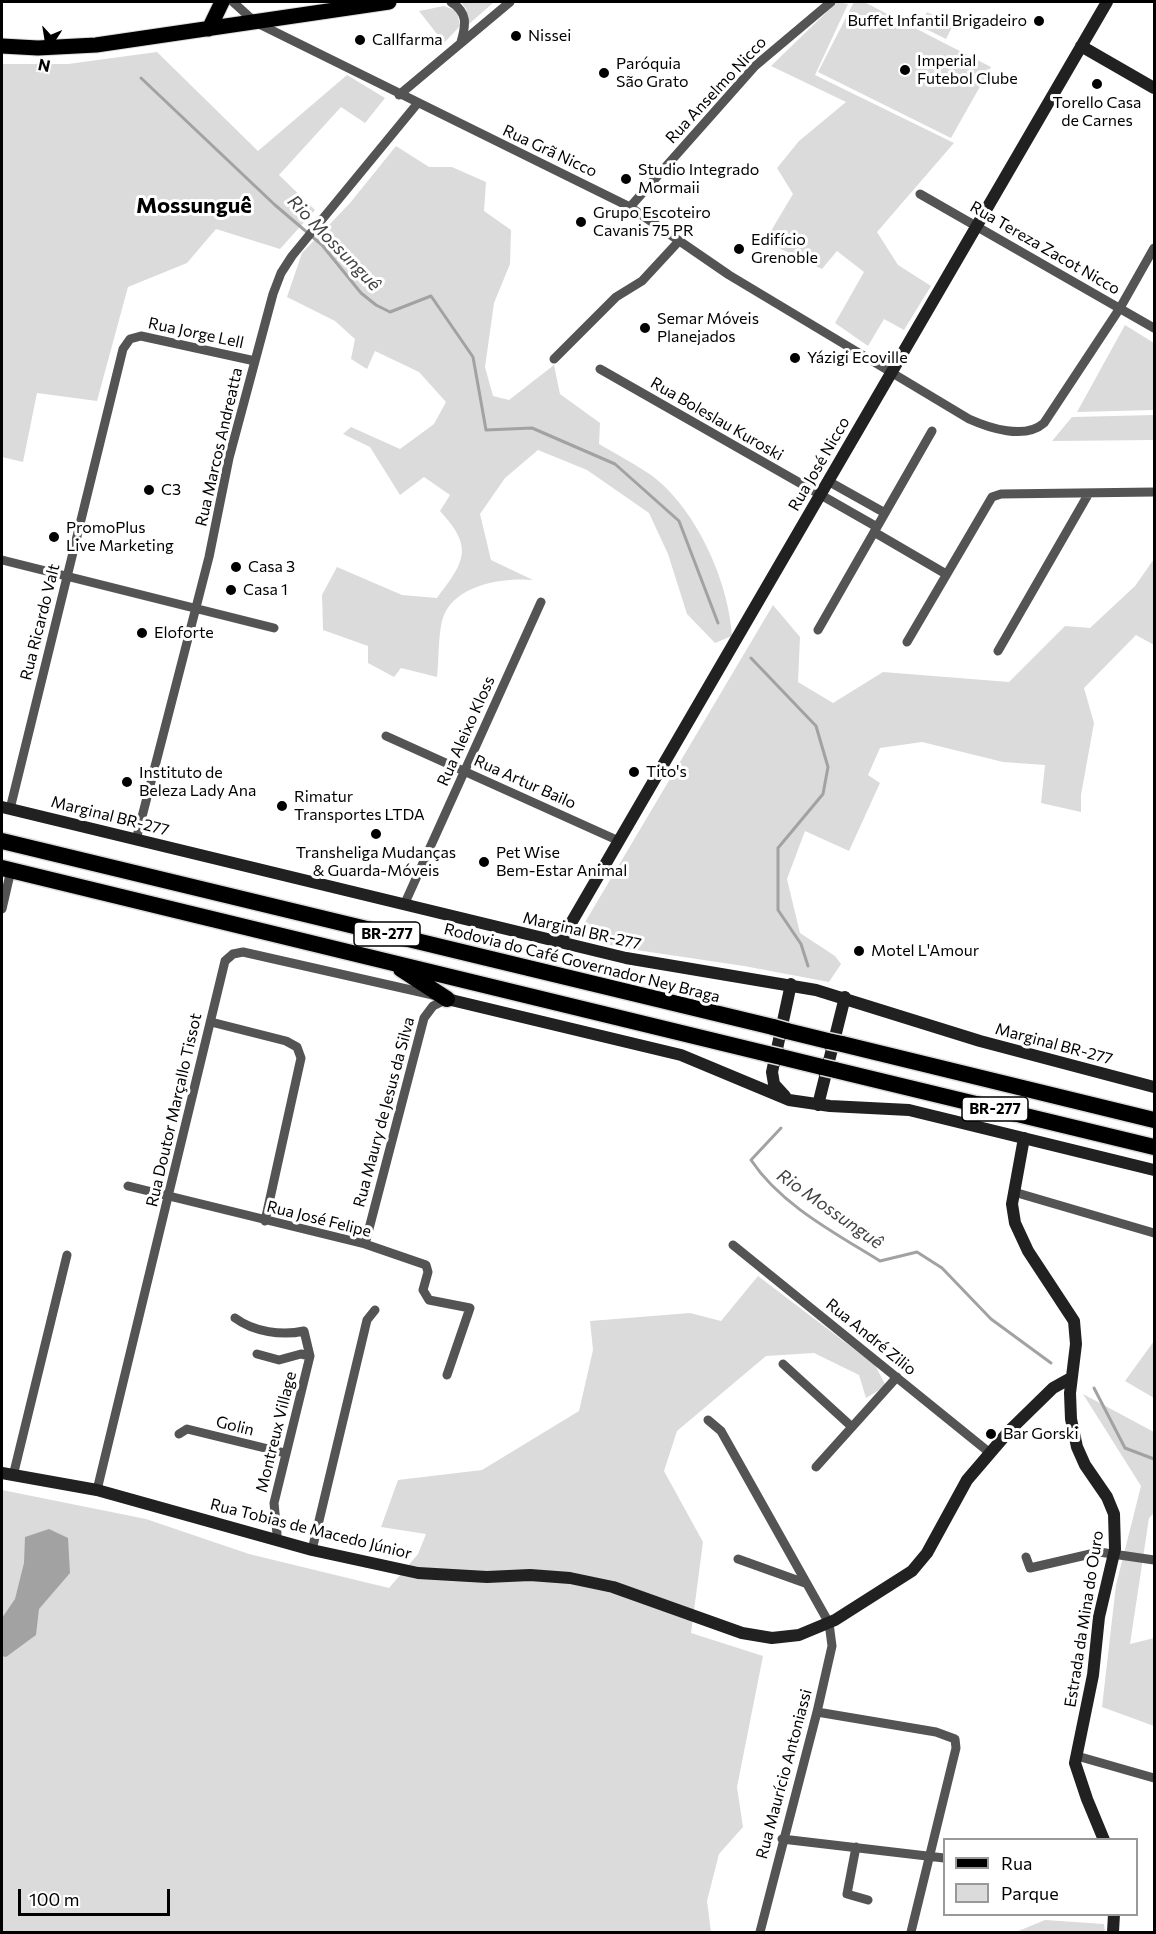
<!DOCTYPE html>
<html>
<head>
<meta charset="utf-8">
<style>
	body { margin:0 }
	#map { position:relative; width:1156px; height:1934px; overflow:hidden; background:#fff; font-family:Commissioner,sans-serif }
	canvas { display:block }
	.frame { position:absolute; inset:0; border:3px solid #000; pointer-events:none }
	.legend { position:absolute; left:943px; top:1838px; width:195px; height:78px; box-sizing:border-box; background:#fff; border:2px solid #999; margin:0; padding:8px 10px; list-style:none; font-size:18px; color:#000 }
	.legend li { display:flex; align-items:center; gap:12px; height:30px }
	.legend b { width:30px; border:2px solid #999 }
	.north { position:absolute; left:18px; top:18px; width:60px; height:60px; -webkit-text-stroke:4px #fff; paint-order:stroke; rotate:192deg; font-size:16px; font-weight:700; line-height:24px; text-align:center; color:#000 }
	.north::after { content:''; display:block; margin:auto; width:21px; height:27px; background:#000; clip-path:polygon(50% 0,100% 100%,50% 72%,0 100%) }
	.scale { position:absolute; left:18px; top:1889px; width:152px; height:27px; box-sizing:border-box; border:3px solid #000; border-top:0; padding-left:8px; font-size:18px; line-height:21px; white-space:nowrap; color:#000; -webkit-text-stroke:4px #fff; paint-order:stroke }
</style>
</head>
<body>
<div id="map">
<canvas width="1156" height="1934"></canvas>
<div class="frame"></div>
<ul class="legend">
<li><b style="height:8px;background:#000"></b>Rua</li>
<li><b style="height:16px;background:#dbdbdb"></b>Parque</li>
</ul>
<div class="north">N</div>
<div class="scale">100 m</div>
</div>
<script>
const ctx = document.querySelector('canvas').getContext('2d');
ctx.lineJoin = 'round';
function fillPath(path, color) {
  ctx.fillStyle = color;
  ctx.fill(path, 'evenodd');
}
function stroke(path, color, width, dash) {
  ctx.strokeStyle = color;
  ctx.lineWidth = width;
  ctx.lineCap = dash ? 'butt' : 'round';
  ctx.setLineDash(dash || []);
  ctx.stroke(path);
}
function write(font, color, halo, rows, align = 'center') {
  ctx.font = font + ' Commissioner,sans-serif';
  ctx.lineWidth = 6;
  ctx.setLineDash([]);
  ctx.textBaseline = 'middle';
  ctx.strokeStyle = halo;
  ctx.fillStyle = color;
  for (const [text, x, y, turn = 0] of rows) {
    ctx.save();
    ctx.translate(x, y);
    ctx.rotate((+turn || 0) * Math.PI / 180);
    ctx.textAlign = isNaN(turn) ? turn : align;
    if (halo) ctx.strokeText(text, 0, 0);
    ctx.fillText(text, 0, 0);
    ctx.restore();
  }
}
fillPath(new Path2D(`
	M 461,2 L 494,2 L 469,24 L 466,9 Z
	M 837,2 L 848,4 L 815,75 L 954,143 L 877,232 L 898,265 L 931,286 L 904,330 L 884,319 L 868,346 L 835,323 L 864,272 L 837,251 L 822,269 L 765,241 L 793,194 L 777,168 L 799,141 L 846,102 L 771,66 Z
	M 854,2 L 864,2 L 991,67 L 951,138 L 818,72 Z
	M 444,6 L 457,11 L 460,26 L 444,43 L 419,11 Z
	M 927,12 L 953,25 L 946,39 L 920,26 Z
	M 157,52 L 258,151 L 347,75 L 385,98 L 365,123 L 341,107 L 279,175 L 315,210 L 280,249 L 216,229 L 187,263 L 128,287 L 97,401 L 37,393 L 23,462 L 2,457 L 2,64 L 68,64 Z
	M 396,146 L 429,167 L 452,167 L 486,182 L 484,211 L 511,230 L 510,264 L 494,303 L 485,367 L 493,396 L 509,400 L 554,365 L 560,394 L 600,423 L 599,444 C 616,454 635,464 651,475 C 696,508 729,582 732,636 L 715,643 L 687,614 L 668,554 L 649,513 L 587,470 L 538,450 L 505,478 L 480,514 L 491,560 L 533,580 C 503,577 451,585 442,621 C 438,638 439,659 437,677 L 401,668 L 394,677 L 368,663 L 368,646 L 323,630 L 322,595 L 337,567 L 402,595 L 437,598 C 465,561 474,548 440,511 L 450,495 L 424,477 L 400,495 L 370,447 L 343,434 L 351,427 L 400,449 L 434,424 L 446,402 L 419,372 L 375,351 L 367,369 L 351,359 L 355,339 L 335,321 L 287,297 L 302,253 L 350,203 Z
	M 1125,325 L 1154,343 L 1154,410 L 1077,412 Z
	M 1154,415 L 1154,440 L 1052,441 L 1072,417 Z
	M 1154,559 L 1154,645 L 1136,635 L 1084,688 L 1094,723 L 1081,795 L 1081,812 L 1041,803 L 1045,765 L 1003,762 L 922,742 L 880,748 L 868,775 L 880,783 L 849,851 L 805,831 L 787,879 L 800,933 L 835,956 L 841,964 L 829,982 L 744,966 L 616,947 L 578,934 L 773,605 L 800,637 L 798,682 L 833,703 L 883,672 L 1009,682 L 1065,626 L 1090,628 L 1135,586 Z
	M 758,1276 L 875,1365 L 886,1386 L 866,1398 L 859,1375 L 814,1353 L 766,1356 L 677,1431 L 664,1471 L 703,1542 L 691,1633 L 763,1656 L 737,1787 L 743,1827 L 719,1854 L 707,1901 L 711,1932 L 2,1932 L 2,1490 L 146,1519 L 249,1554 L 389,1588 L 418,1554 L 426,1534 L 381,1527 L 398,1480 L 482,1470 L 579,1411 L 593,1350 L 590,1321 L 690,1313 L 721,1321 Z
	M 1154,1341 L 1154,1398 L 1125,1381 Z
	M 1083,1394 L 1154,1432 L 1154,1513 L 1149,1518 L 1130,1644 L 1154,1638 L 1154,1726 L 1102,1707 L 1116,1585 L 1141,1486 Z
	M 1045,1920 L 1104,1924 L 1105,1932 L 1016,1932 Z`), '#dbdbdb');
fillPath(new Path2D(`
	M 49,1529 L 68,1538 L 70,1573 L 39,1609 L 36,1635 L 6,1657 L 2,1656 L 2,1618 L 15,1599 L 24,1563 L 25,1537 Z`), '#a2a2a2');
stroke(new Path2D(`
	M 141,78 L 275,205 L 322,245 L 361,293 L 376,305 L 390,312 L 431,296 L 473,357 L 486,430 L 532,428 L 615,464 L 679,521 L 718,623
	M 751,658 L 816,726 L 828,767 L 823,794 L 778,848 L 778,910 L 801,944 L 808,966
	M 781,1128 L 751,1160 C 781,1205 835,1233 880,1261 L 917,1252 L 942,1268 L 991,1319 L 1051,1363
	M 1094,1388 L 1125,1448 L 1154,1459`), '#a2a2a2', 3);
const primary = new Path2D(`
	M 209,29 L 222,2
	M 2,46 L 38,48 L 96,45 L 389,2`);
const highway = new Path2D(`
	M 2,841 L 773,1027
	M 2,868 L 768,1054
	M 401,969 L 447,999
	M 787,1031 L 828,1041
	M 842,1044 L 1154,1120
	M 781,1057 L 822,1067
	M 835,1070 L 1154,1147`);
stroke(primary, '#dbdbdb', 17);
stroke(highway, '#dbdbdb', 19);
stroke(new Path2D(`
	M 233,2 L 255,22 L 630,207 L 729,275 L 969,419 C 989,428 1025,440 1044,423 L 1120,308 L 1154,248
	M 451,2 C 468,12 466,25 461,42
	M 399,95 L 510,2
	M 920,194 L 1154,328
	M 630,207 L 755,66 L 831,2
	M 554,359 L 616,297 L 642,281 L 679,241
	M 600,369 L 877,527
	M 828,481 L 885,513
	M 874,532 L 946,574
	M 2,560 L 274,628
	M 818,630 L 932,431
	M 907,642 L 992,497 L 1001,494 L 1154,492
	M 998,651 L 1089,493
	M 386,736 L 619,841
	M 10,809 L 123,349 L 130,339 L 141,336 L 255,361
	M 136,840 L 209,557 L 229,458 L 273,294 L 281,273 L 292,256 L 417,104
	M 404,905 L 541,602
	M 2,909 L 11,870
	M 211,1022 L 286,1041 L 297,1047 L 301,1058 L 265,1221
	M 128,1186 L 365,1244 L 426,1265 L 428,1272 L 423,1290 L 429,1300 L 470,1308 L 447,1375
	M 1014,1192 L 1154,1233
	M 365,1244 L 424,1018 L 433,1006 L 447,999
	M 733,1245 L 990,1453
	M 235,1318 C 254,1332 282,1336 304,1331 L 310,1356 L 274,1503 L 277,1534 L 275,1540
	M 257,1354 L 279,1360 L 301,1354 L 310,1356
	M 783,1364 L 852,1427
	M 708,1420 L 721,1431 L 829,1623 L 832,1646 L 817,1712 L 760,1932
	M 179,1434 L 187,1429 L 285,1453
	M 816,1467 L 897,1377
	M 13,1476 L 67,1255
	M 97,1490 L 225,961 L 233,954 L 243,952 L 433,995
	M 312,1550 L 367,1320 L 375,1310
	M 1026,1557 L 1030,1568 L 1099,1552 L 1154,1560
	M 738,1559 L 805,1583
	M 817,1712 L 936,1732 L 955,1739 L 956,1748 L 911,1932
	M 1077,1756 L 1154,1778
	M 782,1839 L 944,1858
	M 856,1847 L 847,1894 L 868,1900`), '#545454', 9);
stroke(new Path2D(`
	M 1081,46 L 1154,88
	M 2,807 L 626,958 L 816,990 L 980,1041 L 1154,1087
	M 560,942 L 1107,2
	M 447,999 L 681,1055 L 789,1100 L 830,1106 L 909,1110 L 1154,1170
	M 785,1096 L 774,1084 L 772,1072 L 791,984
	M 818,1105 L 845,997
	M 1024,1138 L 1012,1204 L 1015,1223 L 1028,1251 L 1074,1321 L 1076,1344 L 1070,1393 L 1071,1419 L 1077,1447 L 1085,1465 L 1107,1497 L 1114,1514 L 1115,1549 L 1099,1617 L 1093,1675 L 1075,1763 L 1087,1799 L 1104,1840
	M 2,1473 L 97,1490 L 312,1550 L 418,1573 L 487,1577 L 530,1575 L 570,1578 L 613,1587 L 742,1633 L 772,1638 L 799,1635 L 835,1620 L 912,1571 L 927,1553 L 967,1480 L 1009,1431 L 1053,1388 L 1071,1378
	M 1113,1932 L 1114,1914`), '#212121', 12);
stroke(primary, '#000', 15);
stroke(highway, '#000', 16);
const highwayBridge = new Path2D(`
	M 773,1027 L 787,1031
	M 828,1041 L 842,1044
	M 768,1054 L 781,1057
	M 822,1067 L 835,1070`);
stroke(highwayBridge, '#dbdbdb', 19, []);
stroke(highwayBridge, '#000', 16);
for (const [x, y, r, color] of [
	[1039,21,6,"#000"],
	[516,36,6,"#000"],
	[360,40,6,"#000"],
	[905,70,6,"#000"],
	[604,73,6,"#000"],
	[1097,84,6,"#000"],
	[626,179,6,"#000"],
	[581,222,6,"#000"],
	[739,249,6,"#000"],
	[645,328,6,"#000"],
	[795,358,6,"#000"],
	[149,490,6,"#000"],
	[54,537,6,"#000"],
	[236,567,6,"#000"],
	[231,590,6,"#000"],
	[142,633,6,"#000"],
	[634,772,6,"#000"],
	[127,782,6,"#000"],
	[282,806,6,"#000"],
	[376,834,6,"#000"],
	[484,862,6,"#000"],
	[859,951,6,"#000"],
	[991,1434,6,"#000"]
]) {
  const dot = new Path2D();
  dot.arc(x, y, r, 0, 2 * Math.PI);
  ctx.fillStyle = color;
  ctx.fill(dot);
  stroke(dot, '#fff', 2);
}
for (const [x, y, w] of [
	[387,934,66],
	[995,1109,66]
]) {
  const box = new Path2D();
  box.roundRect(x - w / 2, y - 12, w, 24, 4.5);
  ctx.fillStyle = '#fff';
  ctx.fill(box);
  stroke(box, '#000', 1.5);
}
write('bold 15px', '#000', null, [
	["BR-277",387,934],
	["BR-277",995,1109]
]);
write('16px', '#000', '#fff', [
	["Buffet Infantil Brigadeiro",1027,21,"right"],
	["Nissei",528,36],
	["Callfarma",372,40],
	["Imperial",917,61],
	["Futebol Clube",917,79],
	["Paróquia",616,64],
	["São Grato",616,82],
	["Torello Casa",1097,103,"center"],
	["de Carnes",1097,121,"center"],
	["Studio Integrado",638,170],
	["Mormaii",638,188],
	["Grupo Escoteiro",593,213],
	["Cavanis 75 PR",593,231],
	["Edifício",751,240],
	["Grenoble",751,258],
	["Semar Móveis",657,319],
	["Planejados",657,337],
	["Yázigi Ecoville",807,358],
	["C3",161,490],
	["PromoPlus",66,528],
	["Live Marketing",66,546],
	["Casa 3",248,567],
	["Casa 1",243,590],
	["Eloforte",154,633],
	["Tito's",646,772],
	["Instituto de",139,773],
	["Beleza Lady Ana",139,791],
	["Rimatur",294,797],
	["Transportes LTDA",294,815],
	["Transheliga Mudanças",376,853,"center"],
	["& Guarda-Móveis",376,871,"center"],
	["Pet Wise",496,853],
	["Bem-Estar Animal",496,871],
	["Motel L'Amour",871,951],
	["Bar Gorski",1003,1434]
], 'left');
write('16px', '#000', '#fff', [
	["Rua Anselmo Nicco",716,90,-47],
	["Rua Grã Nicco",550,151,25],
	["Rua Tereza Zacot Nicco",1045,248,30],
	["Rua Jorge Lell",196,333,12],
	["Rua Boleslau Kuroski",717,419,30],
	["Rua Marcos Andreatta",219,447,-77],
	["Rua José Nicco",819,464,-60],
	["Rua Ricardo Valt",40,622,-76],
	["Rua Aleixo Kloss",466,731,-66],
	["Rua Artur Bailo",525,782,24],
	["Marginal BR-277",110,816,14],
	["Marginal BR-277",582,931,13],
	["Rodovia do Café Governador Ney Braga",582,963,14],
	["Marginal BR-277",1054,1044,15],
	["Rua Doutor Marçallo Tissot",174,1110,-77],
	["Rua Maury de Jesus da Silva",384,1112,-75],
	["Rua José Felipe",319,1219,14],
	["Rua André Zilio",871,1337,39],
	["Golin",235,1426,14],
	["Montreux Village",276,1432,-76],
	["Rua Tobias de Macedo Júnior",311,1529,14],
	["Estrada da Mina do Ouro",1084,1619,-81],
	["Rua Maurício Antoniassi",784,1774,-75]
]);
write('italic 18px', '#434343', '#fff', [
	["Rio Mossunguê",334,243,46],
	["Rio Mossunguê",830,1209,35]
]);
write('bold 22px', '#000', '#fff', [
	["Mossunguê",194,206]
]);
</script>
</body>
</html>
